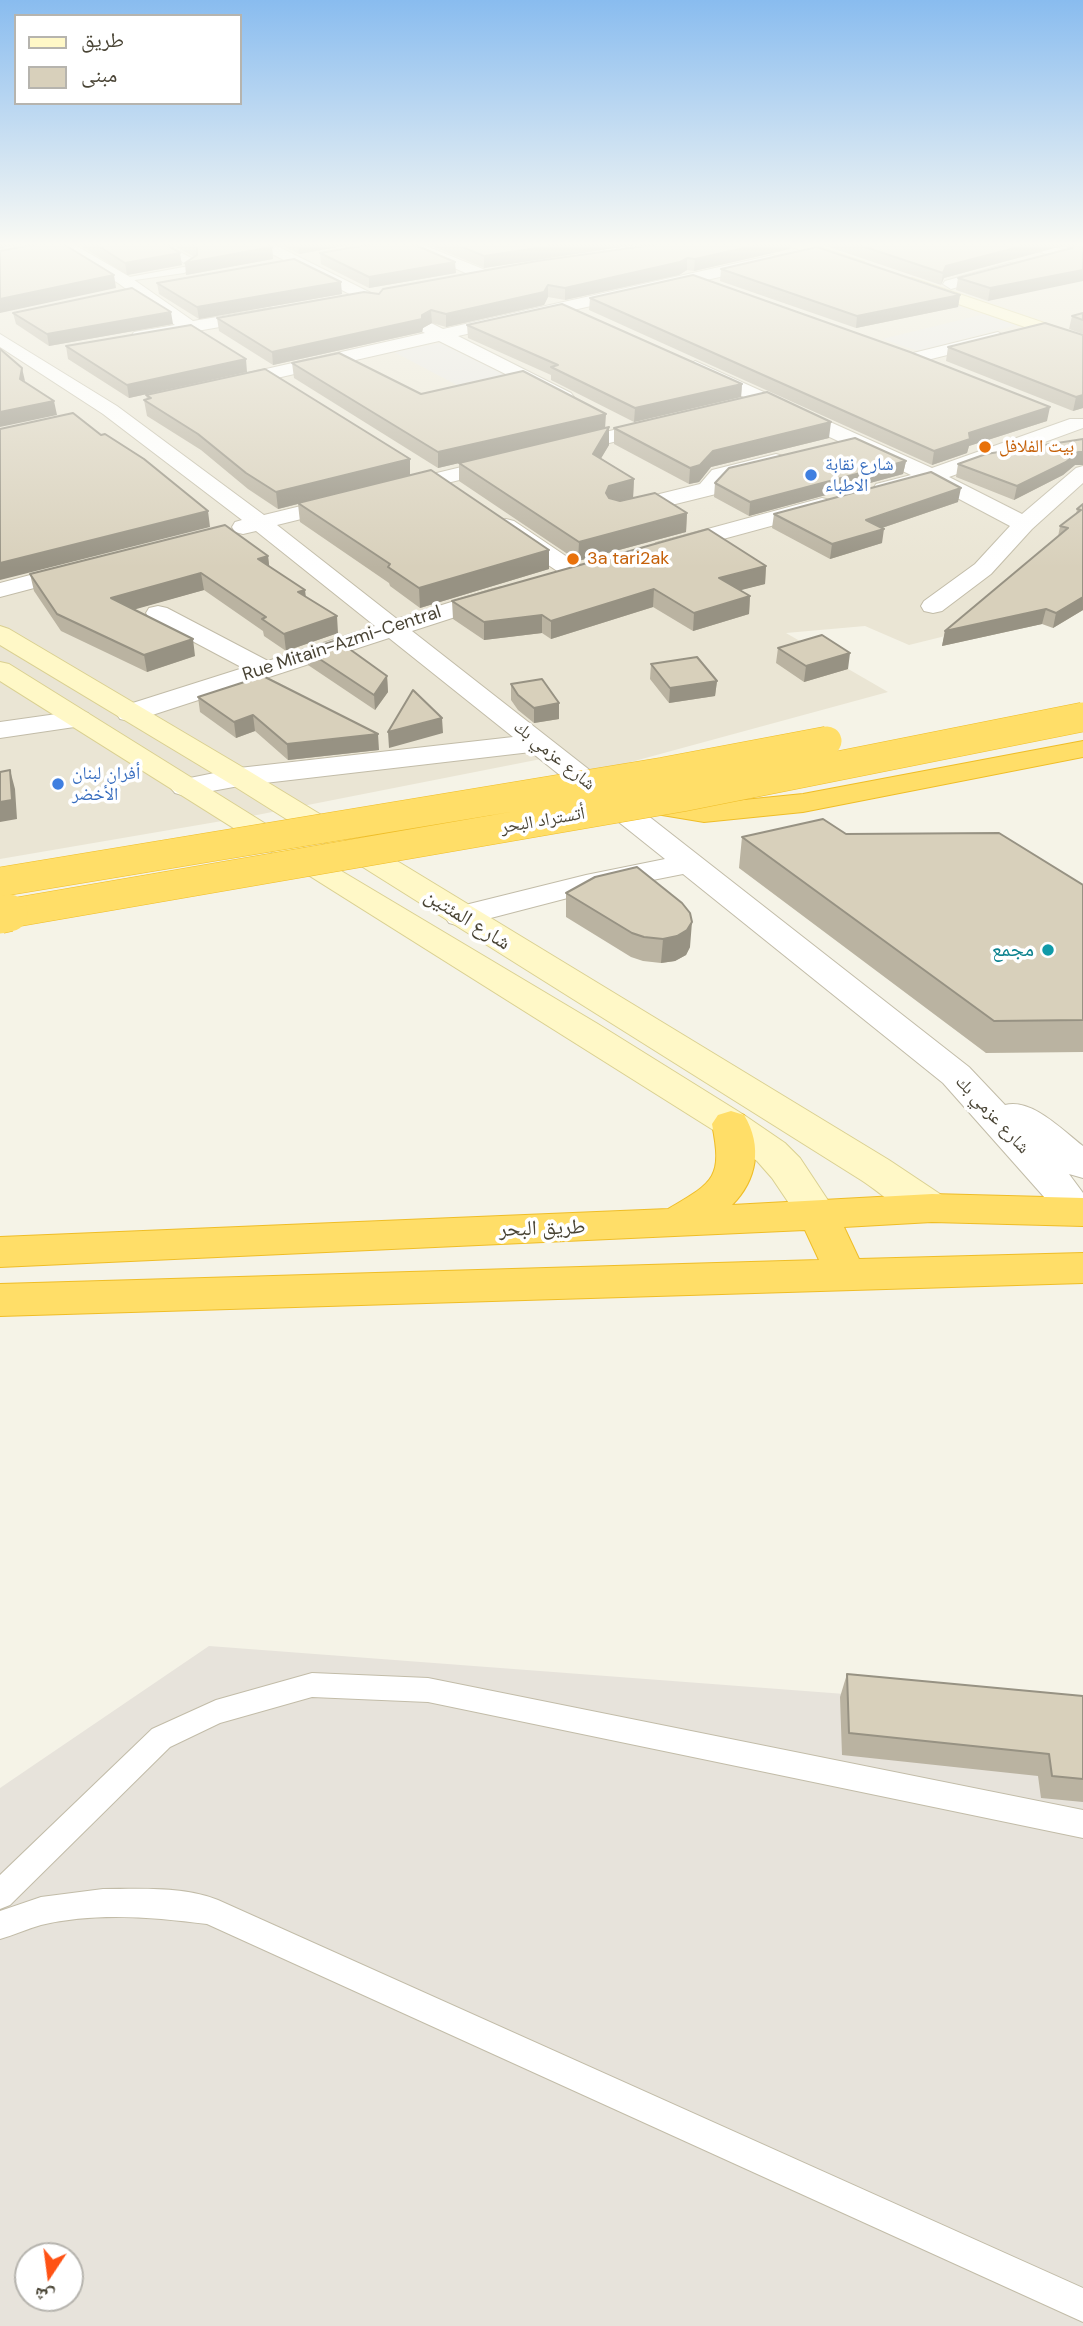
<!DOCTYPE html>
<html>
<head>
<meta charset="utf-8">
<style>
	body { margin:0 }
	#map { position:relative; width:1083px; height:2326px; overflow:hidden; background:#f5f3e7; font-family:"DM Sans","Noto Naskh Arabic",sans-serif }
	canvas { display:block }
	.legend { position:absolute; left:14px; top:14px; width:228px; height:91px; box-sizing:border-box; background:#fff; border:2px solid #b6b4ae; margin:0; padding:9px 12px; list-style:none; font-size:21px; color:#494435 }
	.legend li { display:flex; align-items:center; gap:14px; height:35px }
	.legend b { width:35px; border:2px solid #b6b4ae }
	.north { position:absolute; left:14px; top:2242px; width:70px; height:70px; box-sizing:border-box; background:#fff; border:2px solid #b6b4ae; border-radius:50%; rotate:193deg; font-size:19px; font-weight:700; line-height:28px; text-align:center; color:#494435 }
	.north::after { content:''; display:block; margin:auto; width:24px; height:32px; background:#ff5214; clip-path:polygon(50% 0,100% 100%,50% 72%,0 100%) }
</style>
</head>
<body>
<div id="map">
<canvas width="1083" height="2326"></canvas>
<ul class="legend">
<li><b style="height:9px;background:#fff8c7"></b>طريق</li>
<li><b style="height:19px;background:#d8d0bb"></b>مبنى</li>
</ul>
<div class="north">ش</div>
</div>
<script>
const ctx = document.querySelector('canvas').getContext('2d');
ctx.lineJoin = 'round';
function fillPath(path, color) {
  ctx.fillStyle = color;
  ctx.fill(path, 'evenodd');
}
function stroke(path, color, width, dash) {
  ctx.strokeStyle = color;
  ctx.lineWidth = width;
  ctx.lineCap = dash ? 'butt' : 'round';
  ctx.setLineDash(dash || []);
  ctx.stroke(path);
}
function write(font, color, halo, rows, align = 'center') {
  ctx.font = font + ' "DM Sans","Noto Naskh Arabic",sans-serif';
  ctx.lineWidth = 7;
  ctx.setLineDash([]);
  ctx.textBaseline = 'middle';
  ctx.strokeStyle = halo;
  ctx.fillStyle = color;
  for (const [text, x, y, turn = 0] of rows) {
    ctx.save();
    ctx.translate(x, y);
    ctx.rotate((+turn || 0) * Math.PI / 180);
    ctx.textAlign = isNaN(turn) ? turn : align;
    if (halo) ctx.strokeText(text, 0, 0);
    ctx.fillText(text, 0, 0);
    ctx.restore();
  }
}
fillPath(new Path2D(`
	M 0,242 L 619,242 L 641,251 L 686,242 L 1083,242 L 1083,610 L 1026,616 L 909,645 L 865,626 L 786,633 L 888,692 L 583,775 L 541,759 L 257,815 L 0,859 Z`), '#eae5d4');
fillPath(new Path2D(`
	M 209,1646 L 1083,1712 L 1083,2326 L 0,2326 L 0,1788 ZM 28,2256 L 70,2256 L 70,2298 L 28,2298 Z`), '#e7e3db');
fillPath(new Path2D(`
	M 985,314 L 1017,325 L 918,351 L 882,339 Z
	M 440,343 L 518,381 L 470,392 L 394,352 Z`), '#e6e4df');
const lane = new Path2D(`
	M 151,242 L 161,242 L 197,261 L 196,267 L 184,273 L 121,282 L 124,278 L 189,266 Z
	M 312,1673 L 428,1678 L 1083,1810 L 1083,1838 L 428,1702 L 312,1697 L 220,1723 L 170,1747 L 10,1905 L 0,1909 L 0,1875 L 152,1729 L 216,1700 Z
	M 103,1889 C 139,1889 185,1886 218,1900 L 1083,2288 L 1083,2322 L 207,1924 C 152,1917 95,1912 41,1925 C 27,1929 14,1935 0,1939 L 0,1911 L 41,1897 Z`);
const street = new Path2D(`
	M 51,242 L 70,242 L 130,277 L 193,321 L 271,308 L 280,313 L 271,318 L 140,341 L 134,340 L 131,336 L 134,332 L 175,325 L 118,283 Z
	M 249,242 L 269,242 L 443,329 L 773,255 L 781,260 L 773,265 L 458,336 L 571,393 L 574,397 L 571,401 L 564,403 L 439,341 L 220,391 L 213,389 L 211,385 L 213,381 L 425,333 Z
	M 395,242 L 416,242 L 530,288 L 532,292 L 530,296 L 518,296 Z
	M 590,242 L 612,242 L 674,266 L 676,269 L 674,272 L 662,272 L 593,245 Z
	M 1014,242 L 1038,242 L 1083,255 L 1083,265 L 1017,245 Z
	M 1010,263 L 1016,265 L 1018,268 L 1016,271 L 951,289 L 943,284 L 945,281 Z
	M 998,332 L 1007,337 L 1004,341 L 915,363 L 906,358 L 909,354 Z
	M 0,334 L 117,406 L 264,515 L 663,418 L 670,420 L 673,424 L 670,428 L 277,525 L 397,619 L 493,589 L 502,587 L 511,589 L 514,594 L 511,599 L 412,631 L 969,1067 L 1005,1105 C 1032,1098 1062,1130 1083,1146 L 1083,1178 L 1069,1174 L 1083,1193 L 1083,1222 L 1074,1224 L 1060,1220 L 1045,1198 L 943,1083 L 683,874 L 587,893 L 460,926 L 449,923 L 444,916 L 449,909 L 586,875 L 665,859 L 531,752 L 239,786 L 185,796 L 175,793 L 170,787 L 175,781 L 239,768 L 513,737 L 389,638 L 140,719 L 130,721 L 120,719 L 116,713 L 120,707 L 243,668 L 149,618 L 146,613 L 149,608 L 158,606 L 167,608 L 268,661 L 375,626 L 256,531 L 243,534 L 235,532 L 232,527 L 235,522 L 242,520 L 103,414 L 0,347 Z
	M 695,361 L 932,468 L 1070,419 L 1083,419 L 1083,428 L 949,477 L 1022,514 L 1076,468 L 1083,466 L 1083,483 L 1032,529 L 991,574 L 942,611 L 933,613 L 924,611 L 921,606 L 924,601 L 975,564 L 1010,526 L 929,483 L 884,495 L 876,494 L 873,489 L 876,484 L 911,475 L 688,371 L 686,367 Z
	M 776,454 L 783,456 L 786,460 L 783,464 L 726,479 L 716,494 L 619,518 L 611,516 L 608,511 L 611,506 L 700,484 L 712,470 Z
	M 822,498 L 830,500 L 833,505 L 830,510 L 664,555 L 656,553 L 652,548 L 656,543 Z
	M 506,519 L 514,521 L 582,567 L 586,572 L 582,577 L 566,577 L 498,531 L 495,526 L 498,521 Z
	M 83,561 L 91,563 L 95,568 L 91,573 L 0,597 L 0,583 Z
	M 78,711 L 88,713 L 92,719 L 88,725 L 0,738 L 0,722 Z`);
const secondary = new Path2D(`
	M 783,242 L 806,242 L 864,262 L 866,265 L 864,268 L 852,268 L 786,245 Z
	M 912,278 L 1083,336 L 1083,347 L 906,286 L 904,283 L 906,280 Z
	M 0,626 L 9,629 L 249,771 L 889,1160 L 946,1198 L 952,1208 L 946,1218 C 915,1227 886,1196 861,1180 L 229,783 L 0,645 Z
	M 0,662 L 9,664 L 343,872 L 598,1024 L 744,1115 L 785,1143 L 800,1158 L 837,1214 L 831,1224 L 817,1228 L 803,1224 L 772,1178 L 757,1161 L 718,1133 L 0,681 Z`);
const highway = new Path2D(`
	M 1083,741 L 1083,757 L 803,812 L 704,822 L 632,810 L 627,804 L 632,798 L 642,795 L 704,804 L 803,794 Z
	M 731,1111 L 744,1115 C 763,1146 757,1180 732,1205 L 932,1194 L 1083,1198 L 1083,1226 L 932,1222 L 844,1227 L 859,1259 L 1083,1253 L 1083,1283 L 0,1316 L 0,1284 L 819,1260 L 805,1230 L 0,1267 L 0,1237 L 668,1209 C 714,1182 723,1178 712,1124 L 718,1115 Z`);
stroke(lane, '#c2bca8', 2);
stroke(street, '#c2bca8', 2);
stroke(secondary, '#dad091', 2);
stroke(highway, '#efbd27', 2);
fillPath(lane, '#fff');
fillPath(street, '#fff');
fillPath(secondary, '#fff8c7');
fillPath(highway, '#ffde68');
const highwayBridgeFar1 = new Path2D(`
	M 0,882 L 663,772 L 827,741
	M 0,915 L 682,797 L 1083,717`);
const highwayBridge = new Path2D(`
	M 0,915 L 9,913`);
stroke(highwayBridgeFar1, '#efbd27', 30, []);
stroke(highwayBridge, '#efbd27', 38, []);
stroke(highwayBridgeFar1, '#ffde68', 29);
stroke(highwayBridge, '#ffde68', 37);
fillPath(new Path2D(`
	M 75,242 L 163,242 L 182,265 L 127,275 Z
	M 166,242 L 263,242 L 272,247 L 273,259 L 186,275 L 195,257 Z
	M 275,242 L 365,242 L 299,254 Z
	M 422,242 L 654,242 L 484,268 Z
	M 673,242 L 791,242 L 790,249 L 694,271 L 687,270 L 679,275 L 565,300 L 548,297 L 544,305 L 446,327 L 432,323 L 423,328 L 422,332 L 273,365 L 219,331 L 217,318 L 379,294 Z
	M 814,242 L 1083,242 L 988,301 L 956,290 L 958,278 L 1069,248 L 1062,246 L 944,278 L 941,285 Z
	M 320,253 L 456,273 L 369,288 L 321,264 Z
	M 721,269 L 960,295 L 958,307 L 856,328 L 720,281 Z
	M 157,283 L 342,294 L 199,319 L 159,294 Z
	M 590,298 L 1047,421 L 969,446 L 967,453 L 932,465 L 589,310 Z
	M 13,313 L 173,324 L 49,346 L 16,324 Z
	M 1083,313 L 1083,334 L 1069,329 L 1072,316 Z
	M 467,325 L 742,384 L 741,397 L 634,422 L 551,380 L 551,375 L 468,338 Z
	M 1083,335 L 1083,408 L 1073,411 L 946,361 L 948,347 Z
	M 66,346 L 247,372 L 129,398 L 68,359 Z
	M 292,363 L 421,394 L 606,428 L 609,427 L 609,445 L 601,458 L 634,479 L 633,498 L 687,513 L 686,532 L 578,561 L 459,481 L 459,463 L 438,468 L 294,378 Z
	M 146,395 L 410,459 L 410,475 L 549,550 L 549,569 L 420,608 L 390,586 L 389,583 L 300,522 L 298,504 L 278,509 L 248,489 L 201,450 L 147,416 L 144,400 L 147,399 Z
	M 614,428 L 829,438 L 711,467 L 699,482 L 689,484 L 614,444 Z
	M 906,461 L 903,474 L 749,516 L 714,497 L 715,483 Z
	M 958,464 L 1075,465 L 1063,475 L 1014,500 L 956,477 Z
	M 958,502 L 882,528 L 882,543 L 830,559 L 772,528 L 774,514 Z
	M 1083,504 L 1083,610 L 1053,628 L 1042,624 L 942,646 L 945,631 L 1058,537 L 1060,526 L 1076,514 L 1077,509 Z
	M 268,556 L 269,566 L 306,597 L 338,633 L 286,651 L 264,636 L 263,631 L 204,590 L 134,609 L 195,656 L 147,672 L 61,631 L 34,591 L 30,574 Z
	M 766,566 L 765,584 L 740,590 L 750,596 L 749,614 L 693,631 L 653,607 L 551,639 L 542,633 L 484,640 L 453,619 L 452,601 Z
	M 778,648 L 848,669 L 804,682 L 776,663 Z
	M 306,650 L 387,676 L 388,692 L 375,710 L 308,665 Z
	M 651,664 L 717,681 L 715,696 L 669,703 L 650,679 Z
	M 511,684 L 559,703 L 559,719 L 534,723 L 518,710 L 511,700 Z
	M 198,697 L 379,750 L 288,760 L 255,731 L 236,738 L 200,712 Z
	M 846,834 L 1083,885 L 1083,1052 L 986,1053 L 739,868 L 742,837 Z
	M 566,893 L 690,947 L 686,955 L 675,961 L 661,963 L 643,961 L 631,957 L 566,917 Z
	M 847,1674 L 1083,1696 L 1083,1802 L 1041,1798 L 1038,1776 L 842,1755 L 840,1697 Z`), '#bab3a1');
fillPath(new Path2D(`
	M 0,242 L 36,242 L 0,248 Z
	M 298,242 L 365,242 L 299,254 Z
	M 577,242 L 654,242 L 484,268 L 484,256 Z
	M 771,242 L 791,242 L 790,249 L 694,271 L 695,259 Z
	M 1038,242 L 1063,242 L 1062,246 L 944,278 L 941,285 L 943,273 L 946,266 Z
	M 272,247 L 273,259 L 186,275 L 185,263 Z
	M 180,253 L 182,265 L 127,275 L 125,263 Z
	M 687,258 L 687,270 L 679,275 L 565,300 L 565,288 Z
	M 455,262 L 456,273 L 369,288 L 369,277 Z
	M 1083,270 L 1083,281 L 988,301 L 990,288 Z
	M 114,275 L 116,288 L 0,313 L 0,299 Z
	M 341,282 L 342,294 L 199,319 L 197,307 Z
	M 548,285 L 548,297 L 544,305 L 446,327 L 446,314 Z
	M 960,295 L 958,307 L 856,328 L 857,316 Z
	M 431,310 L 432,323 L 423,328 L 422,332 L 273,365 L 272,352 L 422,315 Z
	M 171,312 L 173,324 L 49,346 L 47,334 Z
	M 246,359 L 247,372 L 129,398 L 127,385 Z
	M 22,368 L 25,381 L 20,379 Z
	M 742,384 L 741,397 L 634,422 L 635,408 Z
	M 1083,395 L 1083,408 L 1073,411 L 1076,397 Z
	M 54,401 L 57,415 L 0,427 L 0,412 Z
	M 1050,407 L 1047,421 L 969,446 L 967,453 L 932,465 L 934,451 L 969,433 Z
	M 606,414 L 605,429 L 438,468 L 438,452 Z
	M 831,422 L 829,438 L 711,467 L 699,482 L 689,484 L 690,468 L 713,451 Z
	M 609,427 L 609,445 L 593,472 L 593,454 Z
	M 1078,452 L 1083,452 L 1083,465 L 1075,465 L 1063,475 L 1014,500 L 1017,486 Z
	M 410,459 L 410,475 L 278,509 L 276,492 Z
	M 906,461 L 903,474 L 749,516 L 750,502 Z
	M 634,479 L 633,498 L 609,505 L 606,493 L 609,486 Z
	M 961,488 L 958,502 L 864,534 L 866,520 Z
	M 208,511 L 210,527 L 0,580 L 0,563 Z
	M 687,513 L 686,532 L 578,561 L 579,542 Z
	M 884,529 L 882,543 L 830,559 L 832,544 Z
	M 549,550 L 549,569 L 420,608 L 419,588 Z
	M 268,556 L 270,573 L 258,559 Z
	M 766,566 L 765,584 L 718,596 L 719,578 Z
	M 201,573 L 204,590 L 115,615 L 111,598 Z
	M 654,589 L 653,607 L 551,639 L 551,621 Z
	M 305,590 L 307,606 L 298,592 Z
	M 750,596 L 749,614 L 693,631 L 694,613 Z
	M 1083,597 L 1083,610 L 1053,628 L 1056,613 Z
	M 1046,609 L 1042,624 L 942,646 L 945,631 Z
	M 542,615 L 542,633 L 484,640 L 484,622 Z
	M 337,616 L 338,633 L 286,651 L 284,634 Z
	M 193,639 L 195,656 L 147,672 L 144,655 Z
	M 850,653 L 848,669 L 804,682 L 806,666 Z
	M 387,676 L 388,692 L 375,710 L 374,695 Z
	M 717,681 L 715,696 L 669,703 L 670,688 Z
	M 559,703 L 559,719 L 534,723 L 534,708 Z
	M 253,715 L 255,731 L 236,738 L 234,722 Z
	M 442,718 L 443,733 L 389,748 L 388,732 Z
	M 378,734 L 379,750 L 288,760 L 287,744 Z
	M 10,770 L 15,789 L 17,819 L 0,822 L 0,802 Z
	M 692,922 L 690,947 L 686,955 L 675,961 L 661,963 L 663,939 Z`), '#979283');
const building = new Path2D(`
	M 47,242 L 60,242 L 114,275 L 0,299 L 0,251 Z
	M 92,242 L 163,242 L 180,253 L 125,263 Z
	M 187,242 L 263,242 L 272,247 L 185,263 L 197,255 L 197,247 Z
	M 384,242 L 408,242 L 455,262 L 369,277 L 320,253 Z
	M 450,242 L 577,242 L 484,256 Z
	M 673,242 L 771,242 L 695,259 L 687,258 L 680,262 L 565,288 L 548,285 L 544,292 L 446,314 L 431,310 L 422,315 L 422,319 L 272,352 L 217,318 L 364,292 L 379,294 L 383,289 L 537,261 Z
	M 850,242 L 1038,242 L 946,266 L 943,273 Z
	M 1075,242 L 1083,242 L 1083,270 L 990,288 L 958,278 L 1072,248 L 1076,244 Z
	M 817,247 L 960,295 L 857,316 L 721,269 Z
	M 294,259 L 341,282 L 197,307 L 157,283 Z
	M 693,275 L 910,352 L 1050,407 L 969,433 L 970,439 L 934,451 L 590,298 Z
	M 132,288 L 171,312 L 47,334 L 13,313 Z
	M 562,304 L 742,384 L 635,408 L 551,367 L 558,365 L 467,325 Z
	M 1083,313 L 1083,320 L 1072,316 Z
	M 1045,323 L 1083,335 L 1083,395 L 1076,397 L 948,347 Z
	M 191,325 L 246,359 L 127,385 L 66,346 Z
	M 0,349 L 22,368 L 20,379 L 54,401 L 0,412 Z
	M 339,353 L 421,394 L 523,371 L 606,414 L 438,452 L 292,363 Z
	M 265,369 L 410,459 L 276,492 L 246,473 L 198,434 L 144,400 L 151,398 L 146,395 Z
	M 767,392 L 831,422 L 713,451 L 700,465 L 690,468 L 614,428 Z
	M 73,413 L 101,435 L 105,434 L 144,459 L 208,511 L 0,563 L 0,429 Z
	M 609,427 L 593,454 L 634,479 L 609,486 L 606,493 L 609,498 L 620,501 L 655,493 L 687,513 L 579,542 L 459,463 Z
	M 855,438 L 906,461 L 750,502 L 715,483 L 729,468 Z
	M 1083,439 L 1083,452 L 1078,452 L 1066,462 L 1017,486 L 958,464 L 986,454 Z
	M 431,470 L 549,550 L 419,588 L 388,567 L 390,564 L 298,503 Z
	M 931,472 L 961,488 L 866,520 L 884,529 L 832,544 L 774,514 Z
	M 1083,504 L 1083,597 L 1056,613 L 1046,609 L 945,631 L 1068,528 L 1060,526 L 1081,510 L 1077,509 Z
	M 225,525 L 268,556 L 258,559 L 305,590 L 298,592 L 337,616 L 284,634 L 262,619 L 266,617 L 201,573 L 111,598 L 193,639 L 144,655 L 57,614 L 30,574 Z
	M 708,529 L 766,566 L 719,578 L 750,596 L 694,613 L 654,589 L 551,621 L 542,615 L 484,622 L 452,601 Z
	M 822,635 L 850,653 L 806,666 L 778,648 Z
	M 337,640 L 387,676 L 374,695 L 306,650 Z
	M 697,657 L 717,681 L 670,688 L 651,664 Z
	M 263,676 L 378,734 L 287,744 L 253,715 L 234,722 L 198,697 Z
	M 542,679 L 559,703 L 534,708 L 518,695 L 511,684 Z
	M 413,690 L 442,718 L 388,732 Z
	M 10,770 L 12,800 L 0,802 L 0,772 Z
	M 823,819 L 846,834 L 999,833 L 1083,885 L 1083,1020 L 994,1021 L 742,837 Z
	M 637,867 L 682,903 L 690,913 L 692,922 L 687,930 L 677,936 L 663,939 L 644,937 L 632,933 L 566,893 L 595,877 Z
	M 847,1674 L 1083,1696 L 1083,1779 L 1052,1776 L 1049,1754 L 849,1733 Z`);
fillPath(building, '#d8d0bb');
stroke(building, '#979283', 2);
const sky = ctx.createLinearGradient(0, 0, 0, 568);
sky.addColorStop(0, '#89bcef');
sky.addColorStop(0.43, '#fafaf4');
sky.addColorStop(1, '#fafaf400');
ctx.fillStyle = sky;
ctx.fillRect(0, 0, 1083, 568);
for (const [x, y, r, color] of [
	[985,447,7,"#e8710a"],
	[811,475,7,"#3f7fe0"],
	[573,559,7,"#e8710a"],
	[58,784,7,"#3f7fe0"],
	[1048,950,7,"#0f9aa8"]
]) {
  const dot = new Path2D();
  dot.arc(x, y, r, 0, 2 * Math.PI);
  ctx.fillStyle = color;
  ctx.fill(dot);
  stroke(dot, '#fff', 2.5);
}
write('18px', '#c56008', '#fff', [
	["بيت الفلافل",999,447],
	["3a tari2ak",587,559]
], 'left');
write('18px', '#366cbe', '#fff', [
	["شارع نقابة",825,465],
	["الاطباء",825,486],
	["أفران لبنان",72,774],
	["الأخضر",72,795]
], 'left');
write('18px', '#494435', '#fff', [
	["Rue Mitain-Azmi-Central",342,644,-18],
	["شارع عزمي بك",554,756,39],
	["أتستراد البحر",543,821,-10],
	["شارع عزمي بك",992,1115,47]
]);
write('21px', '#494435', '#fff', [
	["شارع المئتين",467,920,32],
	["طريق البحر",542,1229,-2]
]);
write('21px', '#0d838f', '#fff', [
	["مجمع",1034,950]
], 'right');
</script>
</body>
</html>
